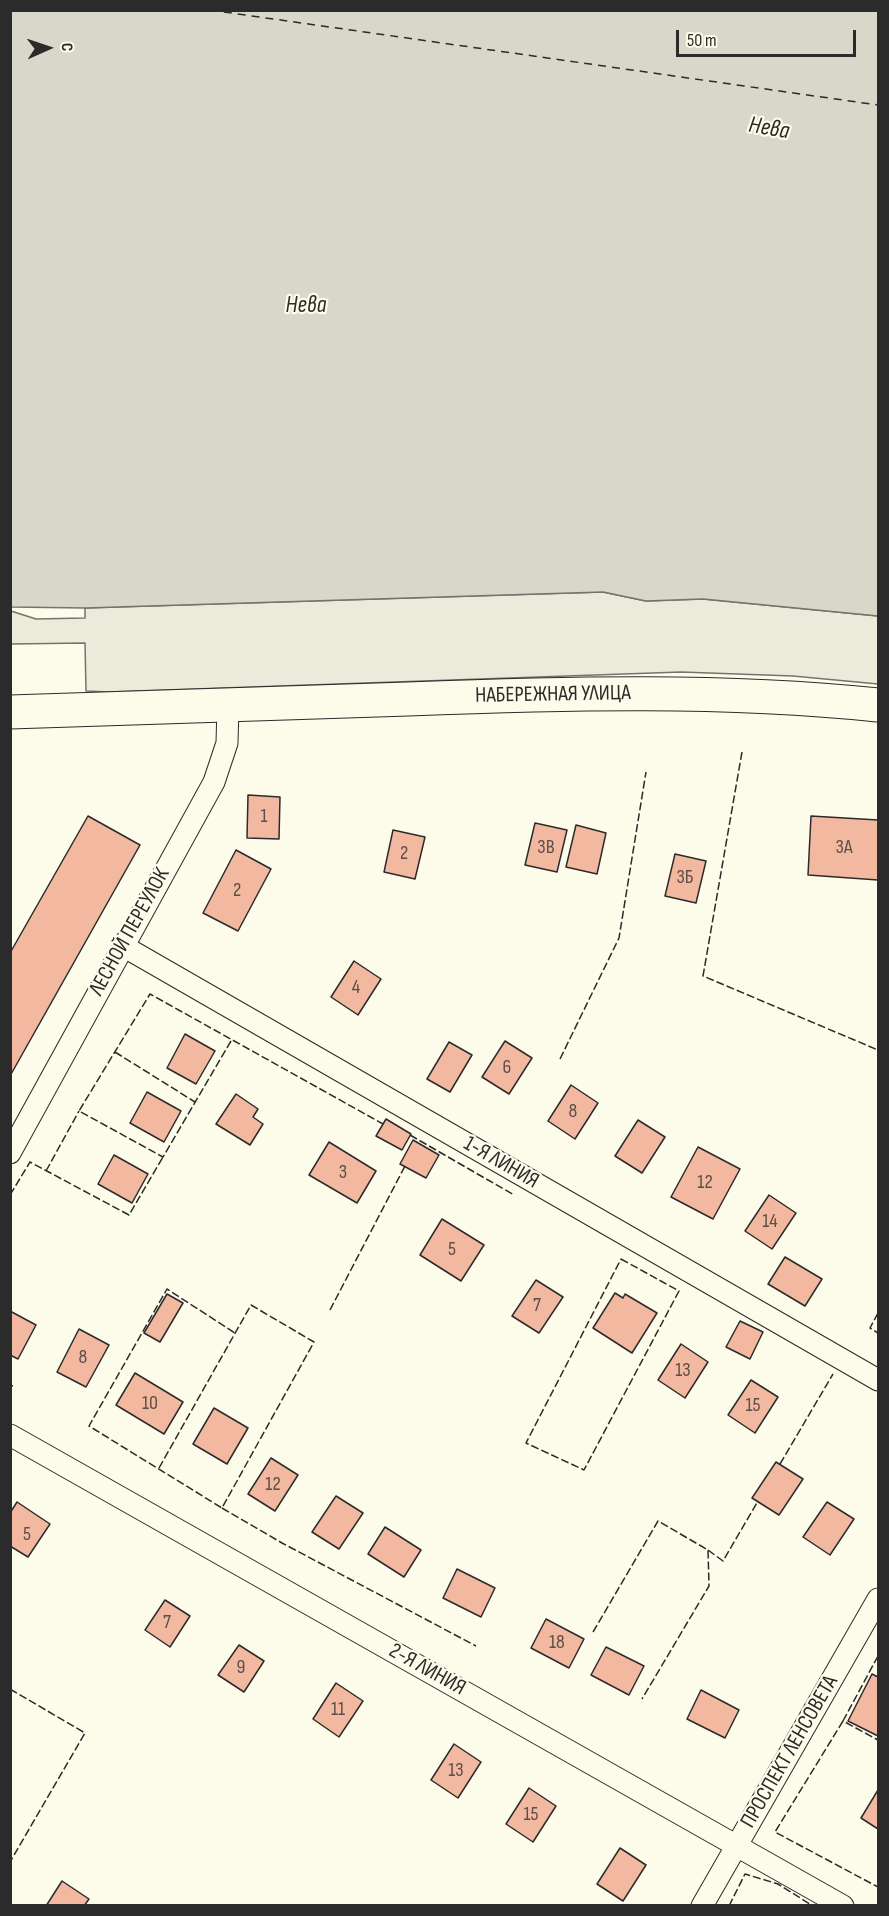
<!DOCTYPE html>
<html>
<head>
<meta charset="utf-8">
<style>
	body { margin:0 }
	#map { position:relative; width:889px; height:1916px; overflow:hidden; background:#fdfbea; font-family:"Sofia Sans Condensed",sans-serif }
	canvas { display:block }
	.frame { position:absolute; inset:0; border:12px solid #2b2b2b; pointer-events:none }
	.north { position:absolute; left:18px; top:18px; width:60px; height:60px; -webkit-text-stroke:4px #fdfbea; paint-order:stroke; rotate:87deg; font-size:16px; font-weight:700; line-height:24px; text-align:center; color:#2b2b2b }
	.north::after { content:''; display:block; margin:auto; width:21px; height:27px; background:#2b2b2b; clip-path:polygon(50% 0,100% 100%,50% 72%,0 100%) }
	.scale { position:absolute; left:676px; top:30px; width:180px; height:27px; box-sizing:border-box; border:3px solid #2b2b2b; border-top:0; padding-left:8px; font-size:18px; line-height:21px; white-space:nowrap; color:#2b2b2b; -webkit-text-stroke:4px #fdfbea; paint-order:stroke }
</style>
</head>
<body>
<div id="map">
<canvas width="889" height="1916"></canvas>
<div class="frame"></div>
<div class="north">С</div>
<div class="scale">50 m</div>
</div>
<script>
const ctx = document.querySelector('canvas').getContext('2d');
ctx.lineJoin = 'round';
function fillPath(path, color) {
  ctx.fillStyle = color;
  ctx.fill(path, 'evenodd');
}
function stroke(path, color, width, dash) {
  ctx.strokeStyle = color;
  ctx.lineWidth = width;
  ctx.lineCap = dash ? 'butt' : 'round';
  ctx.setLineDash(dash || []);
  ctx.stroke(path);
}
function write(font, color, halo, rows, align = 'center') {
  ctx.font = font + ' "Sofia Sans Condensed",sans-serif';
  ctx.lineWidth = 4.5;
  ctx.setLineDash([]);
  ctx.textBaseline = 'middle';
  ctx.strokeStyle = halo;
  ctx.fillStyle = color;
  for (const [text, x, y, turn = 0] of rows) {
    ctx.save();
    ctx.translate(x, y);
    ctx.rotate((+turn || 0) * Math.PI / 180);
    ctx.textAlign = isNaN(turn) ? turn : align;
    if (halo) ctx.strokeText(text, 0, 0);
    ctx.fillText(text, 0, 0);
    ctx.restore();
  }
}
const green = new Path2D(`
	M 603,592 L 646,601 L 703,599 L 878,616 L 878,684 L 793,676 L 681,672 L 108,692 L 86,691 L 85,643 L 11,644 L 11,611 L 36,619 L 85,618 L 85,608 Z`);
fillPath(green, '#ecebdb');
stroke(green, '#74746e', 1.5);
const water = new Path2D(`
	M 11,10 L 878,11 L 878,616 L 703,599 L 646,601 L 603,592 L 85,608 L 11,607 Z`);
fillPath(water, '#d8d7c9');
stroke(water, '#74746e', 1.5);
stroke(new Path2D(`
	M 210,10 L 878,105`), '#2b2b2b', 1.5, [8, 6]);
const building = new Path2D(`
	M 248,795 L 280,797 L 279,839 L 247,838 Z
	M 88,816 L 140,845 L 10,1076 L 10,953 Z
	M 811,816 L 878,820 L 878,880 L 808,875 Z
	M 535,823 L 567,830 L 557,872 L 525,865 Z
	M 576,825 L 606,833 L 597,874 L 566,867 Z
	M 393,830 L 425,837 L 415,879 L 384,872 Z
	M 236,850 L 271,869 L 238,931 L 203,913 Z
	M 675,854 L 706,861 L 696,903 L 665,896 Z
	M 354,961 L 381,979 L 358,1015 L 331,997 Z
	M 185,1034 L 215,1051 L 196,1084 L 167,1068 Z
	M 505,1041 L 532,1058 L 509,1094 L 482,1077 Z
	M 449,1042 L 472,1055 L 450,1092 L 427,1079 Z
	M 571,1085 L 598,1103 L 575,1139 L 548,1121 Z
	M 147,1092 L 181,1111 L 164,1142 L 130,1123 Z
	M 236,1094 L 258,1109 L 253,1117 L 263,1124 L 250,1145 L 216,1124 Z
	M 386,1119 L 411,1134 L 402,1150 L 376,1136 Z
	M 638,1120 L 665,1137 L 642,1173 L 615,1156 Z
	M 413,1140 L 439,1155 L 426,1178 L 400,1164 Z
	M 329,1142 L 376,1171 L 357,1203 L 309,1175 Z
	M 698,1147 L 740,1169 L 713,1219 L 671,1197 Z
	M 114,1155 L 148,1174 L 132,1203 L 98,1184 Z
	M 769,1195 L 796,1213 L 772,1249 L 745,1231 Z
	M 442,1219 L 484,1245 L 461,1281 L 420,1255 Z
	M 785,1257 L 822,1279 L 805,1306 L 768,1284 Z
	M 536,1280 L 563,1297 L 539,1333 L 512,1316 Z
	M 615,1293 L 623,1298 L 625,1294 L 657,1313 L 632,1353 L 593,1328 Z
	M 167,1294 L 183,1303 L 160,1342 L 144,1333 Z
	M 10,1311 L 36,1325 L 18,1359 L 10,1355 Z
	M 740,1321 L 763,1332 L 750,1359 L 726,1347 Z
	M 79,1329 L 109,1345 L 86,1387 L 57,1372 Z
	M 681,1344 L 708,1362 L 685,1398 L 658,1380 Z
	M 135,1373 L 183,1402 L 164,1434 L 116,1405 Z
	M 751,1380 L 778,1397 L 755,1433 L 728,1415 Z
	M 214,1408 L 248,1428 L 227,1464 L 193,1444 Z
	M 271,1458 L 298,1475 L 275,1511 L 248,1494 Z
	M 776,1462 L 803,1479 L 779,1515 L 752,1498 Z
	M 336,1496 L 363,1513 L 339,1549 L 312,1532 Z
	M 17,1502 L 50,1524 L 28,1557 L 10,1546 L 10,1513 Z
	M 827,1502 L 854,1519 L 830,1555 L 803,1537 Z
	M 385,1527 L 421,1550 L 404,1577 L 368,1554 Z
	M 457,1569 L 495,1588 L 481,1617 L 443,1598 Z
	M 165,1600 L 190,1616 L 170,1647 L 145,1630 Z
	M 546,1619 L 584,1639 L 569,1668 L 531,1648 Z
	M 239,1645 L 264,1661 L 244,1692 L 218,1675 Z
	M 606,1647 L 644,1666 L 629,1695 L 591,1675 Z
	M 872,1674 L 878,1677 L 878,1736 L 848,1721 Z
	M 336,1683 L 363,1701 L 339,1737 L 313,1719 Z
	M 701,1690 L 739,1710 L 725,1738 L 687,1719 Z
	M 454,1744 L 481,1762 L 458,1798 L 431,1780 Z
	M 529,1788 L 556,1806 L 533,1842 L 506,1824 Z
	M 878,1790 L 878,1829 L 861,1818 Z
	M 620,1848 L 646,1865 L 623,1901 L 597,1884 Z
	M 62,1881 L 89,1899 L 84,1906 L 46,1906 Z`);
fillPath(building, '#f2b8a0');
stroke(building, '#2b2b2b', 1.5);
const street = new Path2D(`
	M 123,946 L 878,1380
	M 10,1153 L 214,782 L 227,743 L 228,705
	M 10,1435 L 843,1906
	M 702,1906 L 878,1599`);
const primary = new Path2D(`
	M 10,712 C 143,708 276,704 408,699 C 566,693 722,689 878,705`);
stroke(street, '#2b2b2b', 23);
stroke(primary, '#2b2b2b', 35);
stroke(street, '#fdfbea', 21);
stroke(primary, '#fdfbea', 33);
stroke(new Path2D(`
	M 742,752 L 703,976 L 878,1050
	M 231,1041 L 163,1157 L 79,1111 L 150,994 L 383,1124
	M 115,1052 L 195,1102
	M 560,1059 L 619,938 L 646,772
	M 410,1135 L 514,1195
	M 46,1171 L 79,1111
	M 10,1195 L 30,1162 L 129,1215 L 163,1157
	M 621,1259 L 679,1291 L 584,1470 L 526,1443 Z
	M 330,1310 L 405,1166
	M 878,1313 L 870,1328 L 878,1333
	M 10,1385 L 13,1386
	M 780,1464 L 833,1374
	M 159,1468 L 251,1305 L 314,1342 L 222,1508 L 89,1426 L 167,1289 L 235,1333
	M 222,1508 L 282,1543 L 476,1646
	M 708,1550 L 723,1561 L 758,1501
	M 593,1632 L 658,1521 L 708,1550 L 709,1586 L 642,1699
	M 878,1656 L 843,1721 L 878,1740
	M 10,1689 L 85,1733 L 10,1862
	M 843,1721 L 775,1832 L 878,1887
	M 729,1906 L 745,1874 L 778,1884 L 813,1906`), '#2b2b2b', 1.5, [8, 3]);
write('20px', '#5d4e48', null, [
	["1",264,817],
	["3В",546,848],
	["3А",844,848],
	["2",404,854],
	["3Б",685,878],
	["2",237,891],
	["4",356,988],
	["6",507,1068],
	["8",573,1112],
	["3",343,1173],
	["12",705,1183],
	["14",770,1222],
	["5",452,1250],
	["7",537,1306],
	["8",83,1358],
	["13",683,1371],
	["10",150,1404],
	["15",753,1406],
	["12",273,1485],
	["5",27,1535],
	["7",167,1623],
	["18",557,1643],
	["9",241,1668],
	["11",338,1710],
	["13",456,1771],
	["15",531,1815]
]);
write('22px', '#2b2b2b', '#fdfbea', [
	["НАБЕРЕЖНАЯ УЛИЦА",553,695,-1],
	["ЛЕСНОЙ ПЕРЕУЛОК",130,932,-61],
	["1-Я ЛИНИЯ",501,1163,30],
	["2-Я ЛИНИЯ",427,1670,29],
	["ПРОСПЕКТ ЛЕНСОВЕТА",790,1752,-60]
]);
write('italic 24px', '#2b2b2b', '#fdfbea', [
	["Нева",769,129,10],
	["Нева",306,306]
]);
</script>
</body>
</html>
